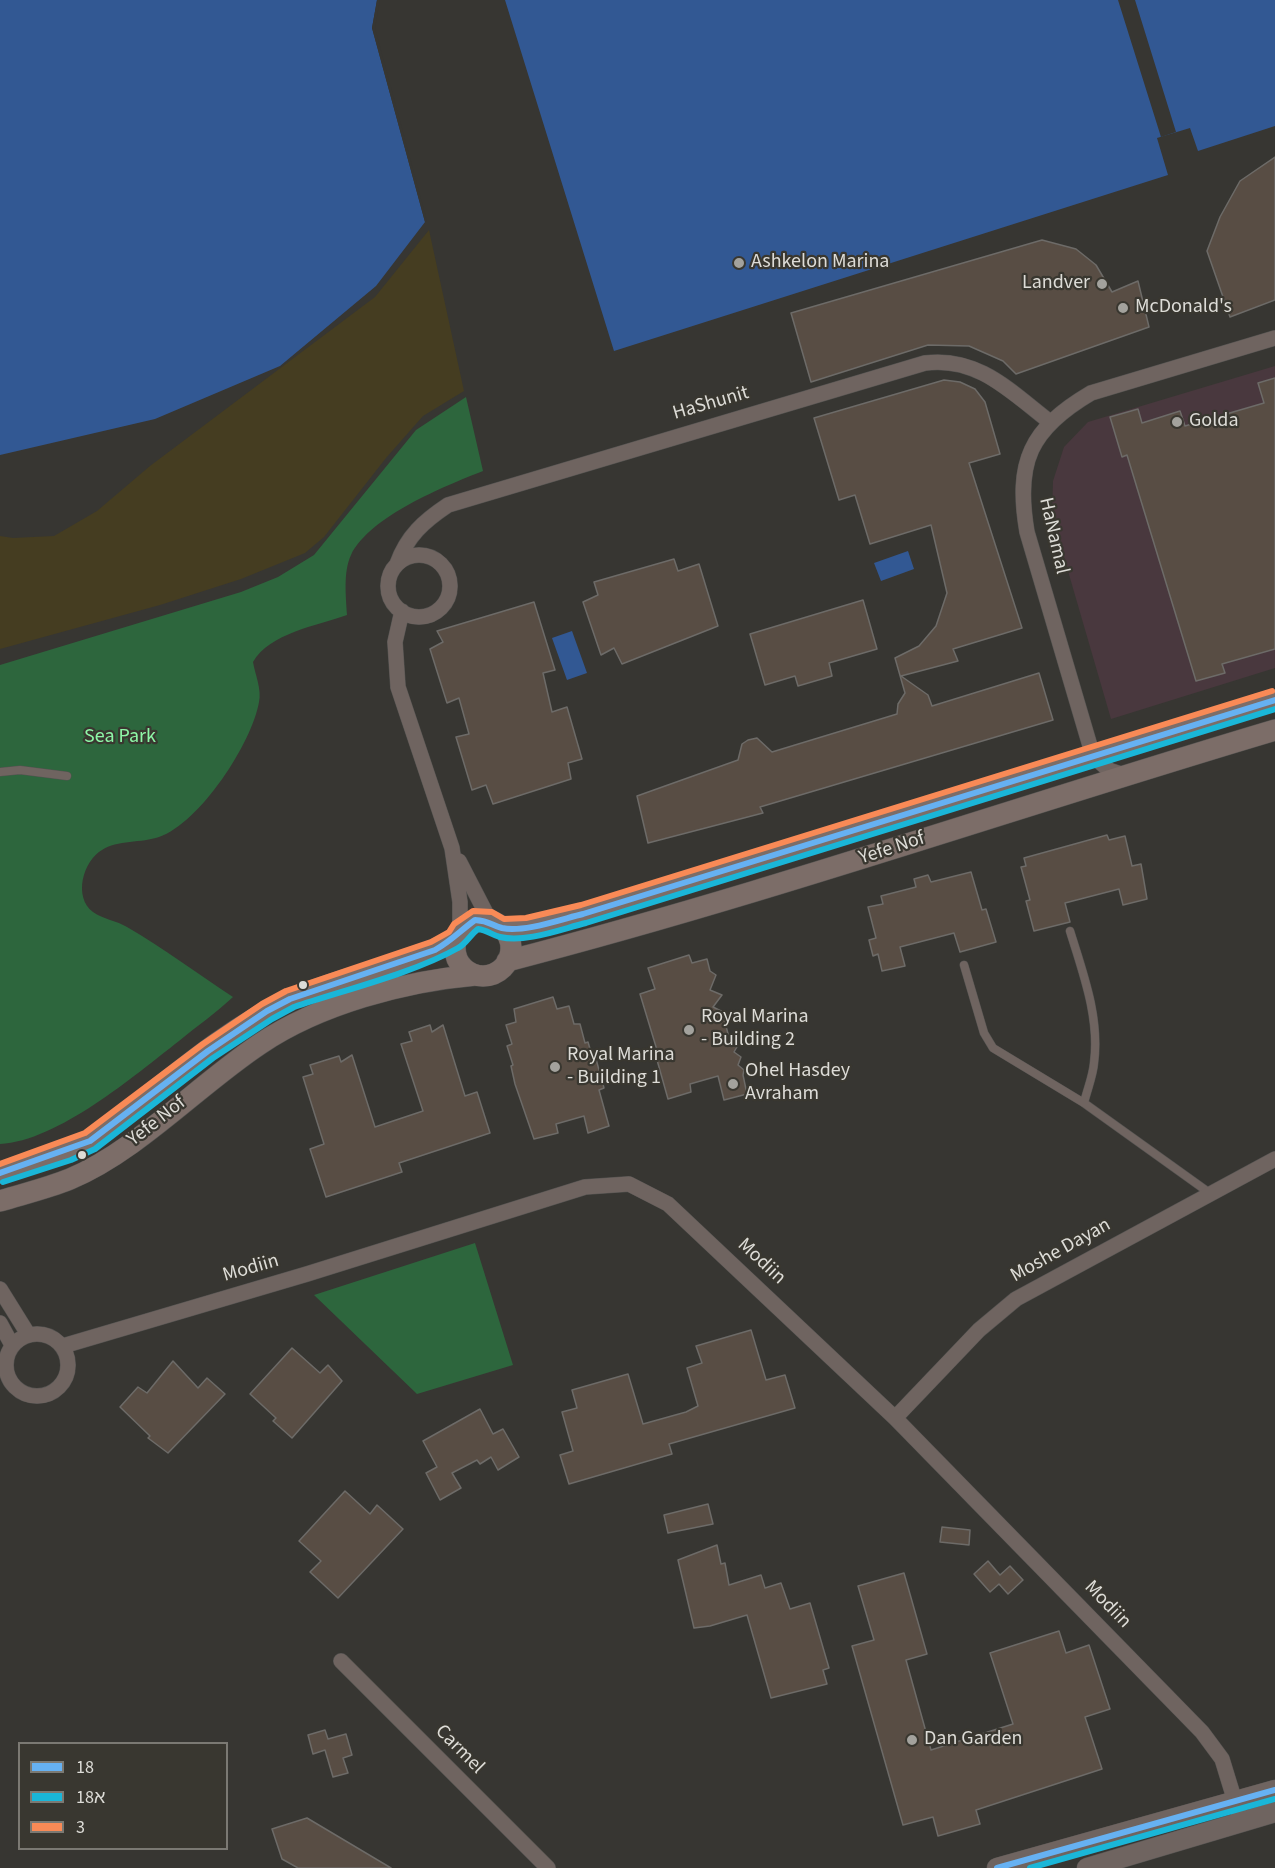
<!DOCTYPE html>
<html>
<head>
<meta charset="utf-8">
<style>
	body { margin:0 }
	#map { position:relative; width:1275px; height:1868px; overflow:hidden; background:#373632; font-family:"Source Sans 3","Noto Sans Hebrew",sans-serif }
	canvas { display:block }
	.legend { position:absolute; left:18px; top:1742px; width:210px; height:108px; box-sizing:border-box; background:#393730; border:2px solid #7b7973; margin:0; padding:8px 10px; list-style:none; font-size:18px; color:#dddcd7 }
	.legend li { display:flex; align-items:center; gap:12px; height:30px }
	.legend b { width:30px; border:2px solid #7b7973 }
</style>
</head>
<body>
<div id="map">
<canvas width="1275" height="1868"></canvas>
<ul class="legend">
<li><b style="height:8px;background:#66b1f2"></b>18</li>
<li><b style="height:8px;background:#1ab6d8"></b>18א</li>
<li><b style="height:8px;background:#f98a56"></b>3</li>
</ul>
</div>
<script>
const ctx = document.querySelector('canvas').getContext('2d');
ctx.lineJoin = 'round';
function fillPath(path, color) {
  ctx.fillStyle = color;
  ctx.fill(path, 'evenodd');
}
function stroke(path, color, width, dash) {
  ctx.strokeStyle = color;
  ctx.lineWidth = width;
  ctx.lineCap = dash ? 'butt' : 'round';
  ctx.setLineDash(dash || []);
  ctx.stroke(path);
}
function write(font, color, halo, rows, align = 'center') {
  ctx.font = font + ' "Source Sans 3",sans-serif';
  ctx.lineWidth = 4.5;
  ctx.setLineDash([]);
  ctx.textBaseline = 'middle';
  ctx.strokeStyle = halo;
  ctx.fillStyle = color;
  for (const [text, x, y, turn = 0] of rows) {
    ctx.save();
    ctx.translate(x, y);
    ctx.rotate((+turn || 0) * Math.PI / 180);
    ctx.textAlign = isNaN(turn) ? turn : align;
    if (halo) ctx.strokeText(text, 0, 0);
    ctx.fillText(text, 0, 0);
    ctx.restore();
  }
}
fillPath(new Path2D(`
	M 1275,366 L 1275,668 L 1111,719 L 1052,516 L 1053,481 L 1064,447 L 1088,422 Z`), '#49383e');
fillPath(new Path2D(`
	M 466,397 L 483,471 C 445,486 370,516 351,555 C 343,572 346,597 347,615 C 316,626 270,633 253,662 C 255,674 262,690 259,702 C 252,743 200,823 159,837 C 142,843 117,840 102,850 C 83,861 73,897 93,912 C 103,919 117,921 127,927 C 163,948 198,974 233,997 C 216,1013 197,1026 179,1041 C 134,1076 58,1141 0,1144 L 0,665 L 241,592 L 278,577 L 314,555 L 416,430 Z
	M 475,1243 L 513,1365 L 417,1394 L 314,1295 Z`), '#2d663d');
fillPath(new Path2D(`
	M 429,230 L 464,391 L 423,416 L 386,458 L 324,537 L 305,553 L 241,579 L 160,605 L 0,649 L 0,536 L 13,538 L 54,536 L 97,511 L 150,466 L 375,297 Z`), '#453d21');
fillPath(new Path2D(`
	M 0,0 L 377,0 L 372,28 L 425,222 L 376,286 L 280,366 L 155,419 L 0,455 Z
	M 505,0 L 1275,0 L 1275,126 L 1198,151 L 1190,128 L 1157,138 L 1168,175 L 614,351 Z
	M 908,551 L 914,569 L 881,581 L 874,563 Z
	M 572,631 L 587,673 L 567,680 L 552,638 Z`), '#325893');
fillPath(new Path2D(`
	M 377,0 L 380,0 L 375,28 L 427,221 L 425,222 L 372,28 Z
	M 1118,0 L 1135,0 L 1176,132 L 1161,137 Z`), '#373632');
const building = new Path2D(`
	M 1275,157 L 1275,300 L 1230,317 L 1207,251 L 1220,217 L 1240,181 Z
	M 1042,240 L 1076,249 L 1096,265 L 1112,292 L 1138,281 L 1149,327 L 1016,374 L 1003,361 L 969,346 L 928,345 L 811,382 L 791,313 Z
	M 1275,378 L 1275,649 L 1222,664 L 1225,673 L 1196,681 L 1127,455 L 1122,457 L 1110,417 L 1138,409 L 1142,423 L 1180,411 L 1185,426 L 1264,403 L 1258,383 Z
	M 944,380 L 960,382 L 975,389 L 985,402 L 1000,454 L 969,463 L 1022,628 L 953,649 L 958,661 L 901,676 L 928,695 L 932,706 L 1039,673 L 1053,720 L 760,807 L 763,813 L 648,843 L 637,796 L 738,760 L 742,744 L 748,740 L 757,738 L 772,752 L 897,714 L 898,704 L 905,693 L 895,658 L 919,646 L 936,626 L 947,593 L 931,525 L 870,544 L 855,495 L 839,500 L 814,418 Z
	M 674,559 L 678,571 L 699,564 L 718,626 L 622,664 L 614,648 L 601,655 L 583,602 L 598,595 L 594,582 Z
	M 863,600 L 877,649 L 829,663 L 832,676 L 798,686 L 795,676 L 765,685 L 750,634 Z
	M 534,602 L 555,670 L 543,673 L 552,712 L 567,707 L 582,759 L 568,763 L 571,779 L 493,804 L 486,785 L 472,790 L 456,737 L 469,734 L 459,698 L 447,703 L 430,649 L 443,642 L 437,631 Z
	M 1107,835 L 1109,840 L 1125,836 L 1132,866 L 1141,864 L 1147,899 L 1123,905 L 1119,889 L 1065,903 L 1070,922 L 1034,931 L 1026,901 L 1030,900 L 1021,867 L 1026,866 L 1024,858 Z
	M 971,872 L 982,910 L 986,909 L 996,942 L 960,952 L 954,933 L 900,947 L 905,966 L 882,971 L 878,954 L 873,956 L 869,940 L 876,938 L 868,907 L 883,904 L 881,896 L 916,887 L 914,879 L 928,875 L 931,882 Z
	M 689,955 L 692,963 L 707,959 L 710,971 L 716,975 L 710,990 L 722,995 L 713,1007 L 727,1014 L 724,1019 L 730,1041 L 738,1045 L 734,1052 L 741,1057 L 738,1065 L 744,1070 L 743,1075 L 747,1094 L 724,1100 L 718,1076 L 690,1084 L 691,1092 L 668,1099 L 657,1060 L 660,1060 L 640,994 L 655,989 L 648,968 Z
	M 553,997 L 557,1009 L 569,1006 L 574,1024 L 580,1024 L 585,1043 L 588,1042 L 593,1059 L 596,1059 L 604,1088 L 599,1090 L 609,1126 L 588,1133 L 584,1116 L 556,1124 L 558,1133 L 534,1139 L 515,1084 L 511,1066 L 513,1065 L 507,1046 L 512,1044 L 506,1025 L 516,1022 L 514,1009 Z
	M 430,1025 L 432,1032 L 443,1025 L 465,1096 L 477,1092 L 490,1133 L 399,1163 L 402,1172 L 326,1197 L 310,1149 L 324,1144 L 303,1077 L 313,1074 L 310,1065 L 339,1056 L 341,1062 L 352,1055 L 375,1127 L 423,1111 L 401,1044 L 412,1041 L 409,1032 Z
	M 751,1330 L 766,1380 L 785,1375 L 795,1408 L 669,1444 L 672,1454 L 569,1484 L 560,1455 L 573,1451 L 562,1412 L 577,1408 L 572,1390 L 628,1374 L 643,1424 L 686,1412 L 698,1406 L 687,1368 L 702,1363 L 696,1346 Z
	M 292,1348 L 320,1373 L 328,1365 L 342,1381 L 292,1438 L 273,1421 L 276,1418 L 250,1394 Z
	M 173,1361 L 198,1388 L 207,1378 L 225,1394 L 168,1453 L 148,1438 L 150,1436 L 120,1407 L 138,1387 L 147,1393 Z
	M 480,1409 L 493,1434 L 503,1429 L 519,1457 L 498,1470 L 491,1457 L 480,1464 L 477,1460 L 452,1473 L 461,1488 L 440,1500 L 426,1473 L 437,1467 L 423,1441 Z
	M 345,1491 L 370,1514 L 377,1505 L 403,1529 L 338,1598 L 310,1572 L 321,1561 L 299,1541 Z
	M 708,1504 L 713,1524 L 668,1533 L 664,1515 Z
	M 942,1527 L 970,1530 L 969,1545 L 940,1542 Z
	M 717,1545 L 721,1564 L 725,1563 L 729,1585 L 761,1575 L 765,1588 L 781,1583 L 790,1609 L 810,1603 L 829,1668 L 823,1670 L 827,1684 L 771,1698 L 747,1615 L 710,1626 L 694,1628 L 678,1560 Z
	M 988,1561 L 1000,1575 L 1010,1566 L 1023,1580 L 1008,1594 L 999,1584 L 990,1592 L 974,1574 Z
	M 904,1573 L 927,1654 L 906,1660 L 931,1750 L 1013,1724 L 990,1653 L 1059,1631 L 1066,1653 L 1089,1645 L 1110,1709 L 1085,1717 L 1102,1769 L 976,1810 L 980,1824 L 938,1836 L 933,1817 L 903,1825 L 852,1646 L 874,1640 L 858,1586 Z
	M 325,1730 L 328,1739 L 346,1734 L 352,1755 L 343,1758 L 348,1773 L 333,1777 L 325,1750 L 313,1754 L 308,1735 Z
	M 307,1818 L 391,1868 L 298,1868 L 282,1859 L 272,1829 Z`);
fillPath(building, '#584d44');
stroke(building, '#6d6b68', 1.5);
const service = new Path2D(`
	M 0,772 L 20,770 L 67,776
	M 1070,931 C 1083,973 1100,1018 1094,1063 C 1093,1076 1087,1090 1084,1103
	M 964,965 L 984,1033 L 993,1048 L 1084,1103 L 1211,1194`);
const minor = new Path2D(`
	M388 586a31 31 0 1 1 62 0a31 31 0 1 1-62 0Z
	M 397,564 C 407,536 424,521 448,505 L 925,363 C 978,356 1011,392 1050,422
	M 402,611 L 395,642 L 398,687 L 452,848 L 460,902 L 460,931
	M 1124,775 L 1109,770 L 1093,756 L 1027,532 C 1015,462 1030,429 1091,393 L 1275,338
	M 459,861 L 490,921
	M 0,1289 L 28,1334
	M 0,1323 L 12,1345
	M6 1365a31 31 0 1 1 62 0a31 31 0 1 1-62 0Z
	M 63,1346 L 307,1274 L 585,1187 L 629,1184 L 668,1204 L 895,1418 L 1202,1732 L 1222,1759 L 1241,1821
	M 895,1418 L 979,1330 L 1016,1299 L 1275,1159
	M 341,1661 L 548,1868`);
const tertiary = new Path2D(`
	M 997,1868 L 1275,1790
	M 1087,1868 L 1275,1812`);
const secondary = new Path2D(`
	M455 948a28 28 0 1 1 56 0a28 28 0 1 1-56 0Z
	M 502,928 L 527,927 L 583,914 L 1275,700
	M 507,961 C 766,894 1019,806 1275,730
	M 0,1173 L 68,1151 L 90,1141 C 154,1095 216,1034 288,1001 C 342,976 403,968 456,939
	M 0,1201 C 23,1194 48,1188 70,1179 C 137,1151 198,1085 260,1044 C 319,1004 405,981 476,975`);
stroke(service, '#545351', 9);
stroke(minor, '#545351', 16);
stroke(tertiary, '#545351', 21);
stroke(secondary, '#545351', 22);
stroke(service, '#6f6460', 8);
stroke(minor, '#6f6460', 15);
stroke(tertiary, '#6f6460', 20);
stroke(secondary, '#7c6d68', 21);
stroke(new Path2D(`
	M 0,1173 L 90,1141 L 208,1051 L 267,1011 L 290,999 L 435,950 C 451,941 460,931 475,920 C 490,921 491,925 502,928 C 523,933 562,919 583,914 L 1275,700
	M 997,1868 L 1275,1790`), '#66b1f2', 6);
stroke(new Path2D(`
	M 3,1182 L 71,1160 L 95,1149 L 213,1058 L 272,1019 L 294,1007 C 344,990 414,973 458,948 C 466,944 470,935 478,929 C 487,930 492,935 500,937 C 526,943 561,929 586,923 L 1275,709
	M 1030,1868 L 1275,1799`), '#1ab6d8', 6);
stroke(new Path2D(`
	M 0,1164 L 85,1133 L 203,1044 L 262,1004 L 286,991 L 431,942 L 449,932 L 454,924 L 473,911 L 492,912 L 504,919 L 526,918 L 581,905 L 1272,691`), '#f98a56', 6);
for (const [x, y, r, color] of [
	[739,263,6,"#a3a29d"],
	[1102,284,6,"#a3a29d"],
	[1123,308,6,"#a3a29d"],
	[1177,422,6,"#a3a29d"],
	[303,985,5,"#dddcd7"],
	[689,1030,6,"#a3a29d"],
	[555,1067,6,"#a3a29d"],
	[733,1084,6,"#a3a29d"],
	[82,1155,5,"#dddcd7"],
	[912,1740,6,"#a3a29d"]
]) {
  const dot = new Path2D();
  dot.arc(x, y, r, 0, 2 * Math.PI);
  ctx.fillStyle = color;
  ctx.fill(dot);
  stroke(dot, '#393730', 2);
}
write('20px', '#dddcd7', '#393730', [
	["Ashkelon Marina",751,263],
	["Landver",1090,284,"right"],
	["McDonald's",1135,308],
	["Golda",1189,422],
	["Royal Marina",701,1018],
	["- Building 2",701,1041],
	["Royal Marina",567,1056],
	["- Building 1",567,1079],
	["Ohel Hasdey",745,1072],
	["Avraham",745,1095],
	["Dan Garden",924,1740]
], 'left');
write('20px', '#dddcd7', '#393730', [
	["HaShunit",711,404,-16],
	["HaNamal",1053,536,77],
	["Yefe Nof",892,849,-18],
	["Yefe Nof",157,1122,-38],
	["Moshe Dayan",1061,1251,-29],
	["Modiin",761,1262,43],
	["Modiin",251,1269,-16],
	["Modiin",1107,1605,46],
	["Carmel",459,1750,45]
]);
write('20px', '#8ef7a7', '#393730', [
	["Sea Park",120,738]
]);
</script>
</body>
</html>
